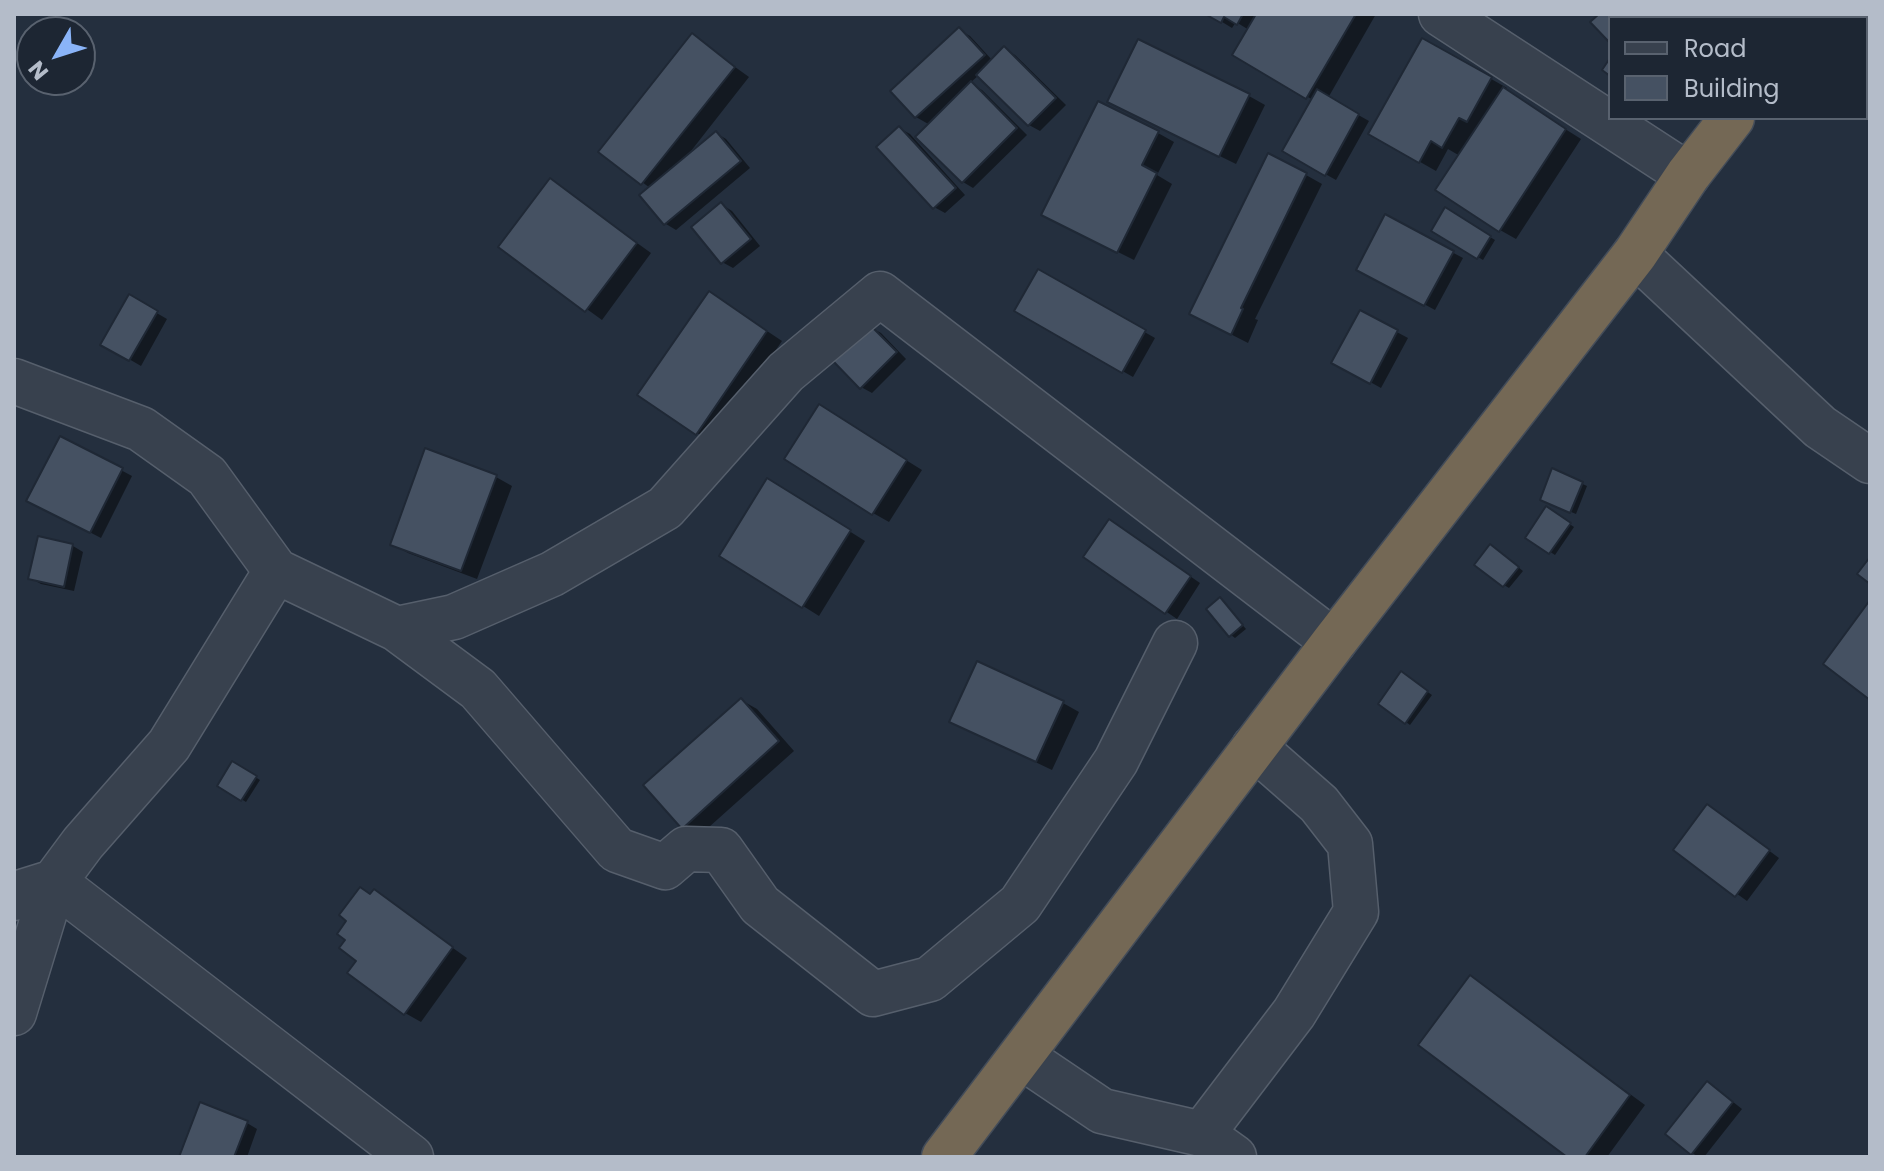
<!DOCTYPE html>
<html>
<head>
<meta charset="utf-8">
<style>
	body { margin:0 }
	#map { position:relative; width:1884px; height:1171px; overflow:hidden; background:#242f3e; font-family:Poppins,sans-serif }
	canvas { display:block }
	.frame { position:absolute; inset:0; border:16px solid #b4bcc9; pointer-events:none }
	.legend { position:absolute; left:1608px; top:16px; width:260px; height:104px; box-sizing:border-box; background:#1d2633; border:2px solid #59626f; margin:0; padding:10px 14px; list-style:none; font-size:24px; color:#b4bcc9 }
	.legend li { display:flex; align-items:center; gap:16px; height:40px }
	.legend b { width:40px; border:2px solid #59626f }
	.north { position:absolute; left:16px; top:16px; width:80px; height:80px; box-sizing:border-box; background:#1d2633; border:2px solid #59626f; border-radius:50%; rotate:231deg; font-size:22px; font-weight:700; line-height:32px; text-align:center; color:#b4bcc9 }
	.north::after { content:''; display:block; margin:auto; width:28px; height:36px; background:#8ab4f8; clip-path:polygon(50% 0,100% 100%,50% 72%,0 100%) }
</style>
</head>
<body>
<div id="map">
<canvas width="1884" height="1171"></canvas>
<div class="frame"></div>
<ul class="legend">
<li><b style="height:10px;background:#38414e"></b>Road</li>
<li><b style="height:22px;background:#455162"></b>Building</li>
</ul>
<div class="north">N</div>
</div>
<script>
const ctx = document.querySelector('canvas').getContext('2d');
ctx.lineJoin = 'round';
function fillPath(path, color) {
  ctx.fillStyle = color;
  ctx.fill(path, 'evenodd');
}
function stroke(path, color, width, dash) {
  ctx.strokeStyle = color;
  ctx.lineWidth = width;
  ctx.lineCap = dash ? 'butt' : 'round';
  ctx.setLineDash(dash || []);
  ctx.stroke(path);
}
fillPath(new Path2D(`
	M 1209,14 L 1376,14 L 1328,98 L 1369,121 L 1336,180 L 1284,151 L 1313,100 L 1235,54 L 1249,30 L 1236,22 L 1232,28 Z
	M 959,30 L 970,36 L 993,61 L 1005,49 L 1015,55 L 1066,105 L 1040,131 L 1029,125 L 979,75 L 970,83 L 982,90 L 1027,135 L 973,188 L 963,182 L 930,125 L 916,117 L 893,91 Z
	M 692,36 L 749,77 L 691,151 L 716,133 L 726,139 L 750,168 L 676,230 L 666,224 L 650,188 L 601,151 Z
	M 1423,40 L 1507,88 L 1505,91 L 1581,139 L 1516,239 L 1500,230 L 1460,156 L 1448,149 L 1436,171 L 1371,134 Z
	M 1249,96 L 1265,105 L 1236,164 L 1126,110 Z
	M 899,128 L 910,134 L 965,195 L 945,213 L 934,207 Z
	M 1158,133 L 1174,142 L 1157,175 L 1172,184 L 1134,260 L 1060,223 Z
	M 1306,175 L 1322,184 L 1255,319 L 1258,320 L 1248,343 L 1207,322 Z
	M 551,181 L 651,253 L 602,320 L 501,247 Z
	M 721,204 L 732,211 L 760,246 L 733,268 L 722,262 Z
	M 1445,210 L 1495,240 L 1483,260 L 1433,230 Z
	M 1386,217 L 1463,258 L 1435,310 L 1359,269 Z
	M 1039,272 L 1155,338 L 1133,377 L 1017,311 Z
	M 710,293 L 782,341 L 713,442 L 697,433 Z
	M 129,297 L 167,319 L 141,366 L 103,344 Z
	M 1361,313 L 1408,338 L 1381,388 L 1334,362 Z
	M 870,327 L 881,333 L 906,359 L 872,393 L 861,387 Z
	M 835,416 L 922,470 L 889,522 L 873,513 Z
	M 61,438 L 132,476 L 101,538 L 39,506 Z
	M 1553,471 L 1587,486 L 1576,514 L 1547,502 Z
	M 496,477 L 512,486 L 477,579 L 408,553 L 392,544 Z
	M 784,490 L 865,541 L 819,616 L 722,555 Z
	M 1547,509 L 1574,527 L 1555,555 L 1527,537 Z
	M 1120,528 L 1200,583 L 1177,619 L 1086,557 Z
	M 39,539 L 73,546 L 83,552 L 74,591 L 41,584 L 30,578 Z
	M 1495,549 L 1523,571 L 1509,588 L 1504,585 Z
	M 1220,600 L 1246,629 L 1235,638 L 1231,635 Z
	M 1406,677 L 1432,695 L 1410,725 L 1406,722 Z
	M 741,700 L 757,709 L 794,751 L 699,836 L 683,827 Z
	M 1063,703 L 1079,712 L 1052,770 L 968,730 Z
	M 233,763 L 260,780 L 246,802 L 219,785 Z
	M 1718,813 L 1779,858 L 1747,901 L 1676,850 Z
	M 374,892 L 467,958 L 421,1022 L 405,1013 L 359,960 L 348,939 L 349,921 Z
	M 1470,977 L 1645,1105 L 1607,1157 L 1571,1157 Z
	M 1718,1090 L 1742,1109 L 1704,1157 L 1699,1157 L 1692,1153 Z
	M 247,1123 L 257,1129 L 247,1157 L 181,1157 Z`), '#0007');
const building = new Path2D(`
	M 1205,14 L 1243,14 L 1237,25 L 1224,17 L 1221,23 Z
	M 1256,14 L 1356,14 L 1306,99 L 1232,55 Z
	M 1599,14 L 1625,14 L 1629,18 L 1610,18 L 1610,43 L 1590,22 Z
	M 1633,14 L 1656,14 L 1657,15 L 1655,18 L 1632,18 Z
	M 959,27 L 985,55 L 915,118 L 890,91 Z
	M 692,33 L 735,67 L 641,185 L 598,152 Z
	M 1422,38 L 1492,77 L 1467,122 L 1459,118 L 1442,148 L 1431,141 L 1419,163 L 1368,134 Z
	M 1138,39 L 1250,94 L 1219,157 L 1107,102 Z
	M 1004,46 L 1056,98 L 1028,126 L 976,75 Z
	M 1610,58 L 1610,76 L 1602,70 Z
	M 971,81 L 1017,128 L 962,183 L 915,137 Z
	M 1503,87 L 1566,129 L 1499,232 L 1435,190 Z
	M 1317,89 L 1359,114 L 1325,176 L 1282,151 Z
	M 1098,101 L 1159,131 L 1142,165 L 1157,173 L 1117,253 L 1041,215 Z
	M 899,126 L 956,188 L 933,209 L 876,147 Z
	M 716,131 L 741,161 L 664,225 L 639,195 Z
	M 1268,153 L 1307,173 L 1241,308 L 1243,309 L 1231,335 L 1189,314 Z
	M 550,178 L 637,243 L 585,312 L 498,247 Z
	M 721,202 L 751,239 L 721,264 L 691,227 Z
	M 1445,207 L 1491,236 L 1477,259 L 1431,231 Z
	M 1385,214 L 1454,251 L 1424,306 L 1356,270 Z
	M 1038,269 L 1146,330 L 1122,373 L 1014,311 Z
	M 709,291 L 767,331 L 696,435 L 637,395 Z
	M 129,294 L 158,311 L 129,361 L 100,345 Z
	M 1360,310 L 1398,330 L 1370,384 L 1331,363 Z
	M 870,325 L 897,352 L 860,389 L 833,361 Z
	M 819,404 L 907,460 L 872,515 L 784,459 Z
	M 60,436 L 123,468 L 90,533 L 26,501 Z
	M 425,448 L 497,475 L 461,571 L 390,545 Z
	M 1552,468 L 1583,482 L 1570,513 L 1540,500 Z
	M 767,478 L 851,530 L 802,608 L 719,556 Z
	M 1546,506 L 1571,523 L 1549,554 L 1525,538 Z
	M 1109,519 L 1191,576 L 1165,614 L 1083,557 Z
	M 38,536 L 73,544 L 64,587 L 28,579 Z
	M 1490,544 L 1519,567 L 1503,587 L 1474,565 Z
	M 1870,557 L 1870,584 L 1857,574 Z
	M 1220,597 L 1243,625 L 1229,637 L 1206,609 Z
	M 1870,600 L 1870,700 L 1823,664 Z
	M 977,661 L 1064,701 L 1036,762 L 949,722 Z
	M 1401,671 L 1428,691 L 1405,724 L 1378,704 Z
	M 741,698 L 779,741 L 682,829 L 643,785 Z
	M 232,761 L 257,776 L 241,801 L 217,786 Z
	M 1707,804 L 1770,850 L 1735,897 L 1673,850 Z
	M 360,887 L 370,894 L 374,889 L 453,947 L 404,1015 L 347,973 L 356,961 L 339,948 L 345,940 L 337,934 L 346,921 L 339,915 Z
	M 1470,975 L 1630,1095 L 1585,1157 L 1567,1157 L 1418,1045 Z
	M 1707,1081 L 1733,1102 L 1691,1155 L 1665,1134 Z
	M 200,1102 L 248,1121 L 234,1157 L 179,1157 Z`);
fillPath(building, '#455162');
stroke(building, '#1f2835', 2);
const minor = new Path2D(`
	M 1441,14 L 1688,175
	M 1635,254 L 1820,427 L 1870,461
	M 14,381 L 141,429 L 207,476 L 276,571 L 397,629 L 454,617 L 552,574 L 665,508 L 786,372 L 880,294 L 1334,642
	M 397,629 L 478,689 L 617,850 L 665,867 L 686,849 L 721,850 L 760,905 L 873,994 L 930,979 L 1020,904 L 1116,761 L 1175,643
	M 14,898 L 22,892 L 54,882 L 411,1157
	M 14,1013 L 54,882 L 83,843 L 169,745 L 276,571
	M 1022,1057 L 1102,1111 L 1202,1134 L 1234,1157
	M 1202,1134 L 1294,1013 L 1356,912 L 1350,844 L 1319,804 L 1254,747`);
const highway = new Path2D(`
	M 1808,18 L 1811,14
	M 944,1157 L 1334,642 L 1635,254 L 1688,175 L 1732,118`);
stroke(minor, '#565f6c', 47);
stroke(highway, '#434c59', 47);
stroke(minor, '#38414e', 44);
stroke(highway, '#746855', 44);
</script>
</body>
</html>
